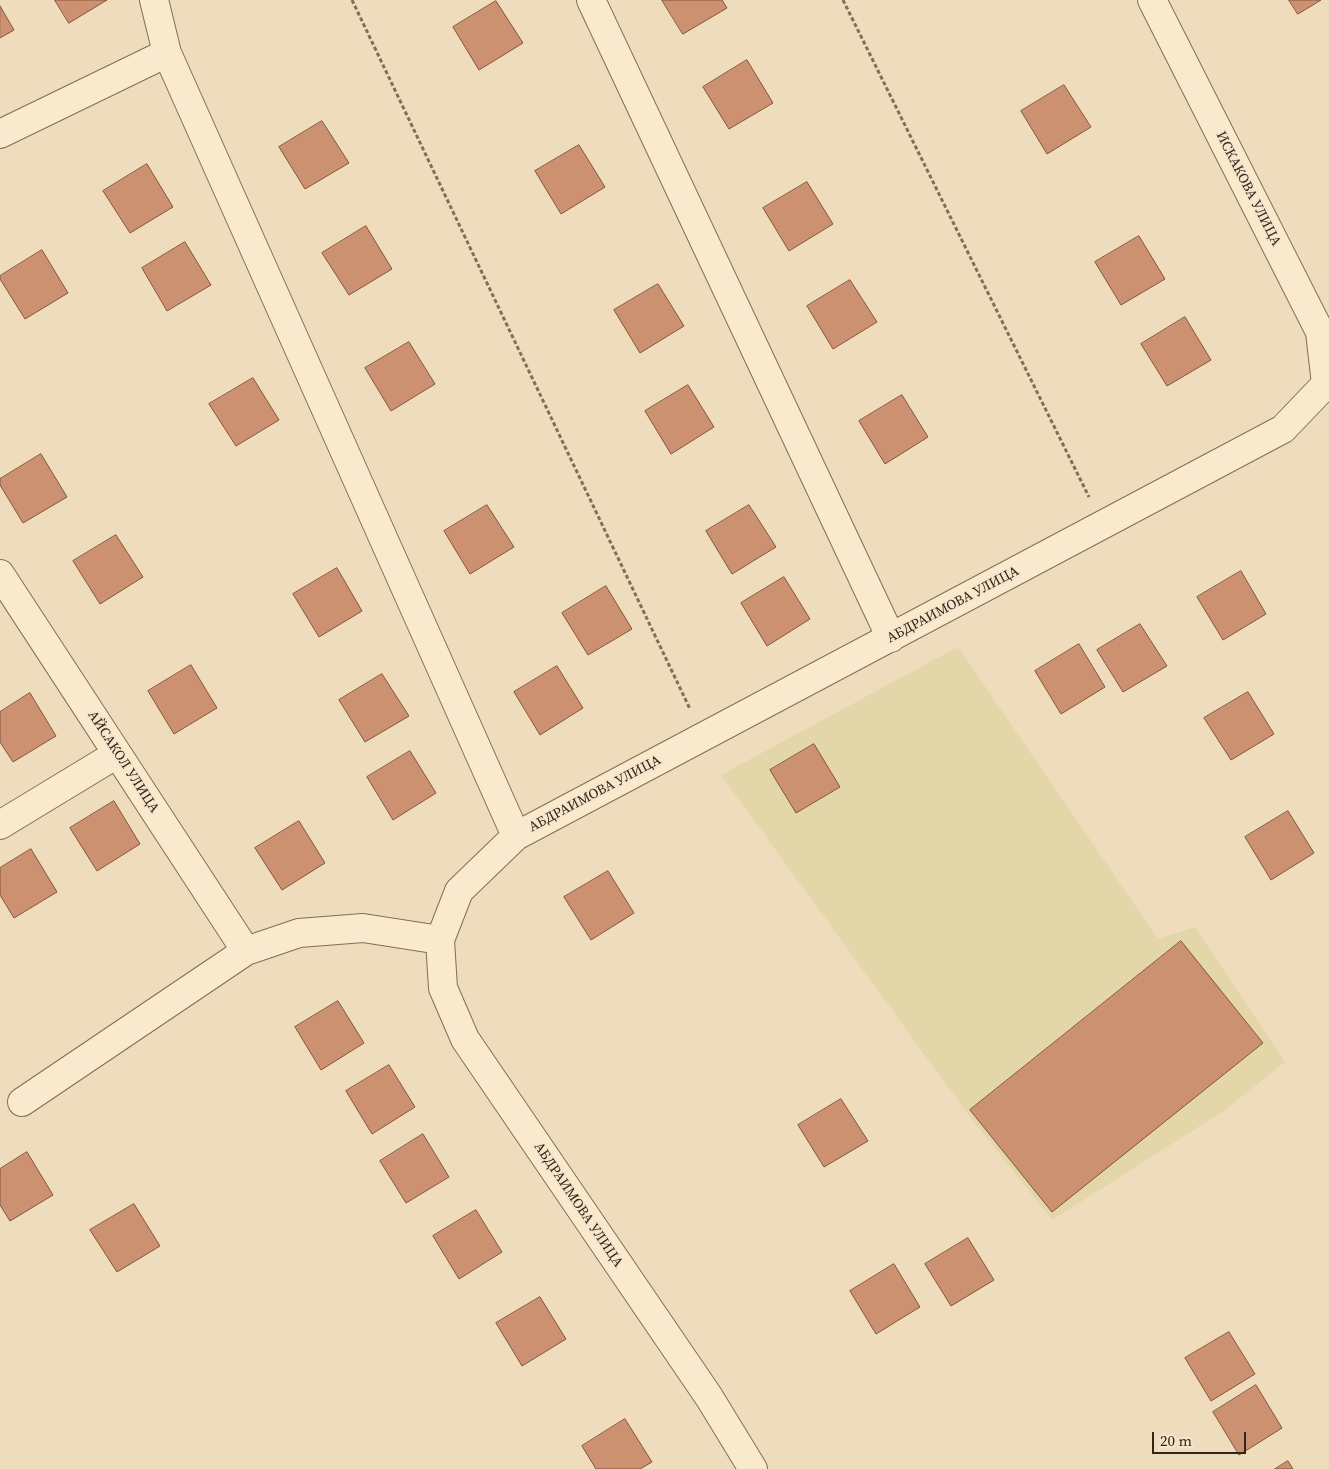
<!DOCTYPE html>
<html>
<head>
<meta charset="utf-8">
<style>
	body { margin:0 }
	#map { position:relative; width:1329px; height:1469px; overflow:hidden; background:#eedcbc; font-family:"Source Serif 4",serif }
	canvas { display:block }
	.scale { position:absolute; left:1152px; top:1432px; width:94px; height:22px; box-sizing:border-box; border:2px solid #34251b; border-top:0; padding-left:6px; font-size:15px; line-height:18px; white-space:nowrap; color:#34251b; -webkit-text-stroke:4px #f5e6cb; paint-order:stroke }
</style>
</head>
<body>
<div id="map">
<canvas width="1329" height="1469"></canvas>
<div class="scale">20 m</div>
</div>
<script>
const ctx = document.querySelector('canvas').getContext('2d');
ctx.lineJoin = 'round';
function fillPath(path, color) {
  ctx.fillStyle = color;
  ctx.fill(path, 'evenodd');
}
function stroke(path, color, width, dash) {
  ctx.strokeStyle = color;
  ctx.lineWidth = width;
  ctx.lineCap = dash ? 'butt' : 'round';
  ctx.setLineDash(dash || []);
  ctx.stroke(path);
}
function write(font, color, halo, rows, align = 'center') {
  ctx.font = font + ' "Source Serif 4",serif';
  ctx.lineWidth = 4;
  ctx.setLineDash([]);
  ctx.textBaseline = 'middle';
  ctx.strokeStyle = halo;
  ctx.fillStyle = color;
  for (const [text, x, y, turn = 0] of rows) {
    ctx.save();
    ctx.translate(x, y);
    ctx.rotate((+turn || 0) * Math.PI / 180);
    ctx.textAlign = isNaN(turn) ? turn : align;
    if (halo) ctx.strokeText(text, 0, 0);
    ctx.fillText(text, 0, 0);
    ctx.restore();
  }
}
fillPath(new Path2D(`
	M 958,647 L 1158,939 L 1195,927 L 1285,1062 L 1225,1110 L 1052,1220 L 967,1113 L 721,775 Z`), '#e3d6a9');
const building = new Path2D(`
	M 55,0 L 107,0 L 69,23 Z
	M 662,0 L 722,0 L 727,8 L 683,34 Z
	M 1289,0 L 1321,0 L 1298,14 Z
	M 496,1 L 523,43 L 479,70 L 453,27 Z
	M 0,6 L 14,30 L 0,38 Z
	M 747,60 L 773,103 L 729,129 L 703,87 Z
	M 1064,85 L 1091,127 L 1047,154 L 1021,111 Z
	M 322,121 L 349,163 L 305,189 L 279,147 Z
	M 579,145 L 605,187 L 561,214 L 535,171 Z
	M 147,164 L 173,207 L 130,233 L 103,191 Z
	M 807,182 L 833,224 L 789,251 L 763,208 Z
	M 366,226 L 392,269 L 349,295 L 322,253 Z
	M 1139,236 L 1165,279 L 1121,305 L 1095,262 Z
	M 185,242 L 211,285 L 167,311 L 142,268 Z
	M 42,250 L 68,293 L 25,319 L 0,279 L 0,276 Z
	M 850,280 L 877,322 L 833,349 L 807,306 Z
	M 658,284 L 684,326 L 640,353 L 614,310 Z
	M 1185,317 L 1211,360 L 1167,386 L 1141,344 Z
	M 409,342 L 435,384 L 391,411 L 365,368 Z
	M 253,378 L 279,420 L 236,446 L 209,404 Z
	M 688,385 L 714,427 L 671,454 L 645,411 Z
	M 902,395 L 928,437 L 885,464 L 859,421 Z
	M 41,454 L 67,497 L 23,523 L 0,485 L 0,479 Z
	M 487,505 L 514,547 L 470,574 L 444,531 Z
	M 749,505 L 776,547 L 732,574 L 706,531 Z
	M 116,535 L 143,577 L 100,604 L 73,561 Z
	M 337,568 L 362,611 L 319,637 L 293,594 Z
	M 1241,571 L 1266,614 L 1223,640 L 1197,597 Z
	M 784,577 L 810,619 L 767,646 L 741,603 Z
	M 606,586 L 632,629 L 588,655 L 562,613 Z
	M 1140,624 L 1167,666 L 1123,692 L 1097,650 Z
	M 1079,644 L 1105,687 L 1061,714 L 1035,671 Z
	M 191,665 L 217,708 L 174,734 L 148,691 Z
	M 557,666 L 583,708 L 540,735 L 514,692 Z
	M 382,674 L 409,716 L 365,742 L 339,700 Z
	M 1248,692 L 1274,734 L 1231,760 L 1204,718 Z
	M 30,693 L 56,736 L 13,762 L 0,742 L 0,712 Z
	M 814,744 L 840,787 L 796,813 L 770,770 Z
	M 410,751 L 436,793 L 393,820 L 367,777 Z
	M 114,801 L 140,844 L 97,871 L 70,828 Z
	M 1288,811 L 1314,853 L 1271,880 L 1245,837 Z
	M 299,821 L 325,863 L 282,890 L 255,848 Z
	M 31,849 L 57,892 L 14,918 L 0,895 L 0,868 Z
	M 608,871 L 634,913 L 591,940 L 564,897 Z
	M 1181,941 L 1263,1043 L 1052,1212 L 970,1110 Z
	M 338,1001 L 364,1043 L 321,1070 L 295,1027 Z
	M 389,1065 L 415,1107 L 372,1134 L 346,1091 Z
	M 841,1099 L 868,1141 L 824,1167 L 798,1125 Z
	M 423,1134 L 449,1177 L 406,1203 L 380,1161 Z
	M 27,1152 L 53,1195 L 10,1221 L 0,1205 L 0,1169 Z
	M 134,1204 L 160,1246 L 117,1272 L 90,1230 Z
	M 476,1210 L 502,1252 L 459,1279 L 433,1236 Z
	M 968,1238 L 994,1280 L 951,1306 L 925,1264 Z
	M 894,1264 L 920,1307 L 876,1334 L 850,1291 Z
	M 540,1297 L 566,1339 L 522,1366 L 496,1323 Z
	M 1229,1332 L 1255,1374 L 1211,1401 L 1185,1358 Z
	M 1256,1385 L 1282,1428 L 1239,1455 L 1213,1412 Z
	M 625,1419 L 652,1462 L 640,1469 L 596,1469 L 582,1446 Z
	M 1288,1461 L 1293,1469 L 1275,1469 Z`);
fillPath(building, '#cc9171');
stroke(building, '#84543b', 1);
const minor = new Path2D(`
	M 154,0 L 167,53 L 516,836
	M 591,0 L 891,638
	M 1152,0 L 1320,332 L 1326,384
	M 0,134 L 167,53
	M 0,574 L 246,951
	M 0,825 L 117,754
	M 22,1102 L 246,951 L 299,933 L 363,928 L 440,940
	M 753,1469 L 709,1397 L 465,1039 L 443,988 L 440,940 L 459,891 L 516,836 L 1283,429 L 1326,384`);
stroke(minor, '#856c55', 30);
stroke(new Path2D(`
	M 352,0 L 690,709
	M 843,0 L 1089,497`), '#856c55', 3, [4, 2.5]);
stroke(minor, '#f9eace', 28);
write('14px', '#34251b', '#f5e6cb', [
	["ИСКАКОВА УЛИЦА",1248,189,63],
	["АБДРАИМОВА УЛИЦА",953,605,-28],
	["АЙСАКОЛ УЛИЦА",123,762,57],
	["АБДРАИМОВА УЛИЦА",595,794,-28],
	["АБДРАИМОВА УЛИЦА",578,1205,56]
]);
</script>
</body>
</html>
